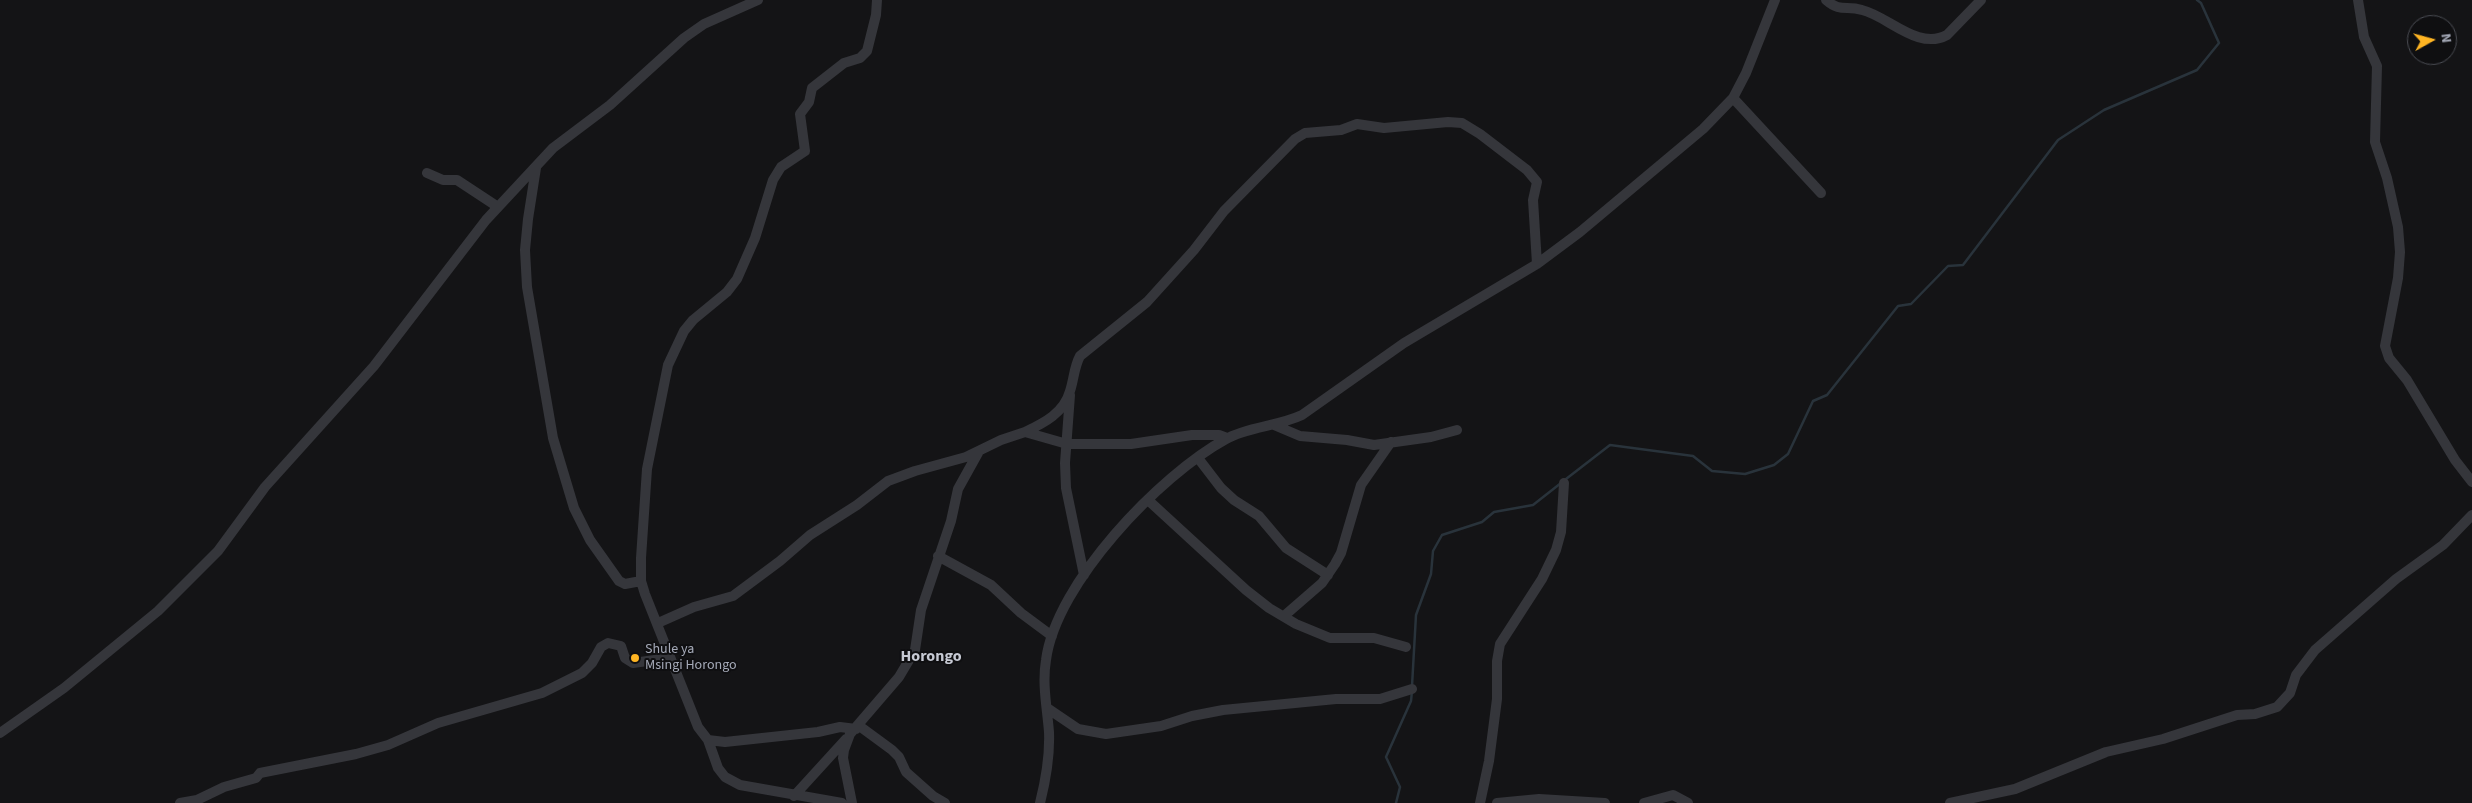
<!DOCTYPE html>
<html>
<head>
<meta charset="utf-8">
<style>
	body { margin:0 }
	#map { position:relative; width:2472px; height:803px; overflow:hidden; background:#141416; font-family:"Source Sans 3",sans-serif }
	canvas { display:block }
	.north { position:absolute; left:2407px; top:15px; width:50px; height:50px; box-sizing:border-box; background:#0f0f11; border:1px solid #4b4d54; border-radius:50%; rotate:83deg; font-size:14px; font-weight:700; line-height:20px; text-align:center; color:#a5aab8 }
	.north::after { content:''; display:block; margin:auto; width:18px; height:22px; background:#ffb523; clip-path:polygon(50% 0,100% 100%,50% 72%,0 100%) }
</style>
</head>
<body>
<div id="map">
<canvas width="2472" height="803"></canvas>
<div class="north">N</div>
</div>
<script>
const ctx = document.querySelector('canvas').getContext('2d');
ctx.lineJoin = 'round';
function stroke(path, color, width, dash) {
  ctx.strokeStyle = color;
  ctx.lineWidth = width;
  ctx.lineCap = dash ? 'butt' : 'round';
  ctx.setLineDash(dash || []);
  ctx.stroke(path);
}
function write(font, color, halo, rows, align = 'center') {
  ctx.font = font + ' "Source Sans 3",sans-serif';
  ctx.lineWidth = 4;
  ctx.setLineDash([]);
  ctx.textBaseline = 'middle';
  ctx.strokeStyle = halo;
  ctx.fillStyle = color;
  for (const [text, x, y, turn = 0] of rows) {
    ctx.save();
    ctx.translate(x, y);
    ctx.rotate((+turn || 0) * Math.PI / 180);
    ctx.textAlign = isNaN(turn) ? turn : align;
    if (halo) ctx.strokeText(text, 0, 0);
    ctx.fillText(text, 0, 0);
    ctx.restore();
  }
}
stroke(new Path2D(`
	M 1566,479 L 1610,445 L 1693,456 L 1712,471 L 1745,474 L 1774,465 L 1788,454 L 1813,401 L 1827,395 L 1898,306 L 1911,304 L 1948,266 L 1963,265 L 2058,140 L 2104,110 L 2197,70 L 2219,43 L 2201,3 L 2197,0
	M 1412,686 L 1416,615 L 1431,574 L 1433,551 L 1442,535 L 1482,522 L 1494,512 L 1533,505 L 1561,483
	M 1396,803 L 1400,787 L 1386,757 L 1411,701 L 1412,691`), '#29333b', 2.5);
stroke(new Path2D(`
	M 1826,0 C 1841,13 1846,5 1862,10 C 1888,16 1918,51 1947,35 L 1981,0
	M 2358,0 L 2364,37 L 2377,66 L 2375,142 L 2387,178 L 2398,227 L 2400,252 L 2398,278 L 2385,346 L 2389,358 L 2407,380 L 2455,460 L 2472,482
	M 1733,98 L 1821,193
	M 536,168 L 528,219 L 525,250 L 527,287 L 553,438 L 574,508 L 590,540 L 619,581 L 625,584 L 641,581
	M 427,173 L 443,180 L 457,180 L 498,207
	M 1070,395 L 1065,463 L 1066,488 L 1084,575
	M 1274,425 L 1300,436 L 1347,440 L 1374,445 L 1431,437 L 1457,430
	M 1025,432 C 1044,423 1064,413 1070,391 C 1074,379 1074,367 1080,356 L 1147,302 L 1194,250 L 1224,211 L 1295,139 L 1305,133 L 1341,130 L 1357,124 L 1384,128 L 1448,122 L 1462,123 L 1480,134 L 1527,170 L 1537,182 L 1533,200 L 1537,264
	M 1198,458 L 1221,488 L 1234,500 L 1259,516 L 1286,548 L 1328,575
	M 1148,500 L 1246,590 L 1269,608 L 1296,624 L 1330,638 L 1374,638 L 1406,647
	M 938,556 L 991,585 L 1021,613 L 1052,636
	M 1284,616 L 1322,583 L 1335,564 L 1341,553 L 1361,485 L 1391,442
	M 658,623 L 694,607 L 733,596 L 780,561 L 810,535 L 857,505 L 888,481 L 915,471 L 966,457 L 1001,440 L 1025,432 L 1067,444 L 1131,444 L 1192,435 L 1219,435 L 1227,438
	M 1047,708 L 1078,729 L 1106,734 L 1161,726 L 1192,716 L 1223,710 L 1336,699 L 1380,699 L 1412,689
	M 858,725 L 892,750 L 899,757 L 906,772 L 933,796 L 945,803
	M 0,733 L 64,688 L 158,611 L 218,551 L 265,487 L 374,366 L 486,220 L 553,148 L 610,105 L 684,38 L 704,24 L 758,0
	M 708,740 L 725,742 L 818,732 L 840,727 L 856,729
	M 794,796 L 846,739
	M 180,803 L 197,800 L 224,787 L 256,778 L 260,773 L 356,754 L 388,745 L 438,723 L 542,693 L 582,673 L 592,663 L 601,647 L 608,643 L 621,646 L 625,658 L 633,663 L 669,658
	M 842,803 L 740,785 L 725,777 L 718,768 L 708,740 L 698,727 L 645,594 L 641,581 L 641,558 L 647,469 L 668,365 L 684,331 L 693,320 L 727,292 L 737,279 L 755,238 L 773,180 L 781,167 L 805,151 L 800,114 L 809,102 L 812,88 L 844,63 L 860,58 L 867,51 L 876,15 L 877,0
	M 852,803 L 843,758 L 844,750 L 850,734 L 899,677 L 915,650 L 921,610 L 951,521 L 958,489 L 978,453
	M 1040,803 C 1046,779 1050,756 1049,732 C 1047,707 1042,684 1046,660 C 1056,583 1160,475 1226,439 C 1247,427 1279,426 1302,415 L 1404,343 L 1537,264 L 1580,232 L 1703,129 L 1733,98 L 1746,73 L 1775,0
	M 1480,803 L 1489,761 L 1497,699 L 1497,661 L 1500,644 L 1542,579 L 1556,550 L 1561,532 L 1564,483
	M 1497,803 L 1539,799 L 1605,803
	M 1644,803 L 1673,795 L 1688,803
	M 1950,803 L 2015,789 L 2106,752 L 2163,739 L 2237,715 L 2255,714 L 2277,707 L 2290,693 L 2296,675 L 2315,650 L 2396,579 L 2443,545 L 2472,515`), '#35363b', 10);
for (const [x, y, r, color] of [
	[635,658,5,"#ffb523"]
]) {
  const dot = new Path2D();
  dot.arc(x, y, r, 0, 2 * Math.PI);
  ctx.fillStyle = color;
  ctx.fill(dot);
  stroke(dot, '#0f0f11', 2);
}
write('14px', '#a5aab8', '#0f0f11', [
	["Shule ya",645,650],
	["Msingi Horongo",645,666]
], 'left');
write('bold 16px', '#c6c9d3', '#0f0f11', [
	["Horongo",931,657]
]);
</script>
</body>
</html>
